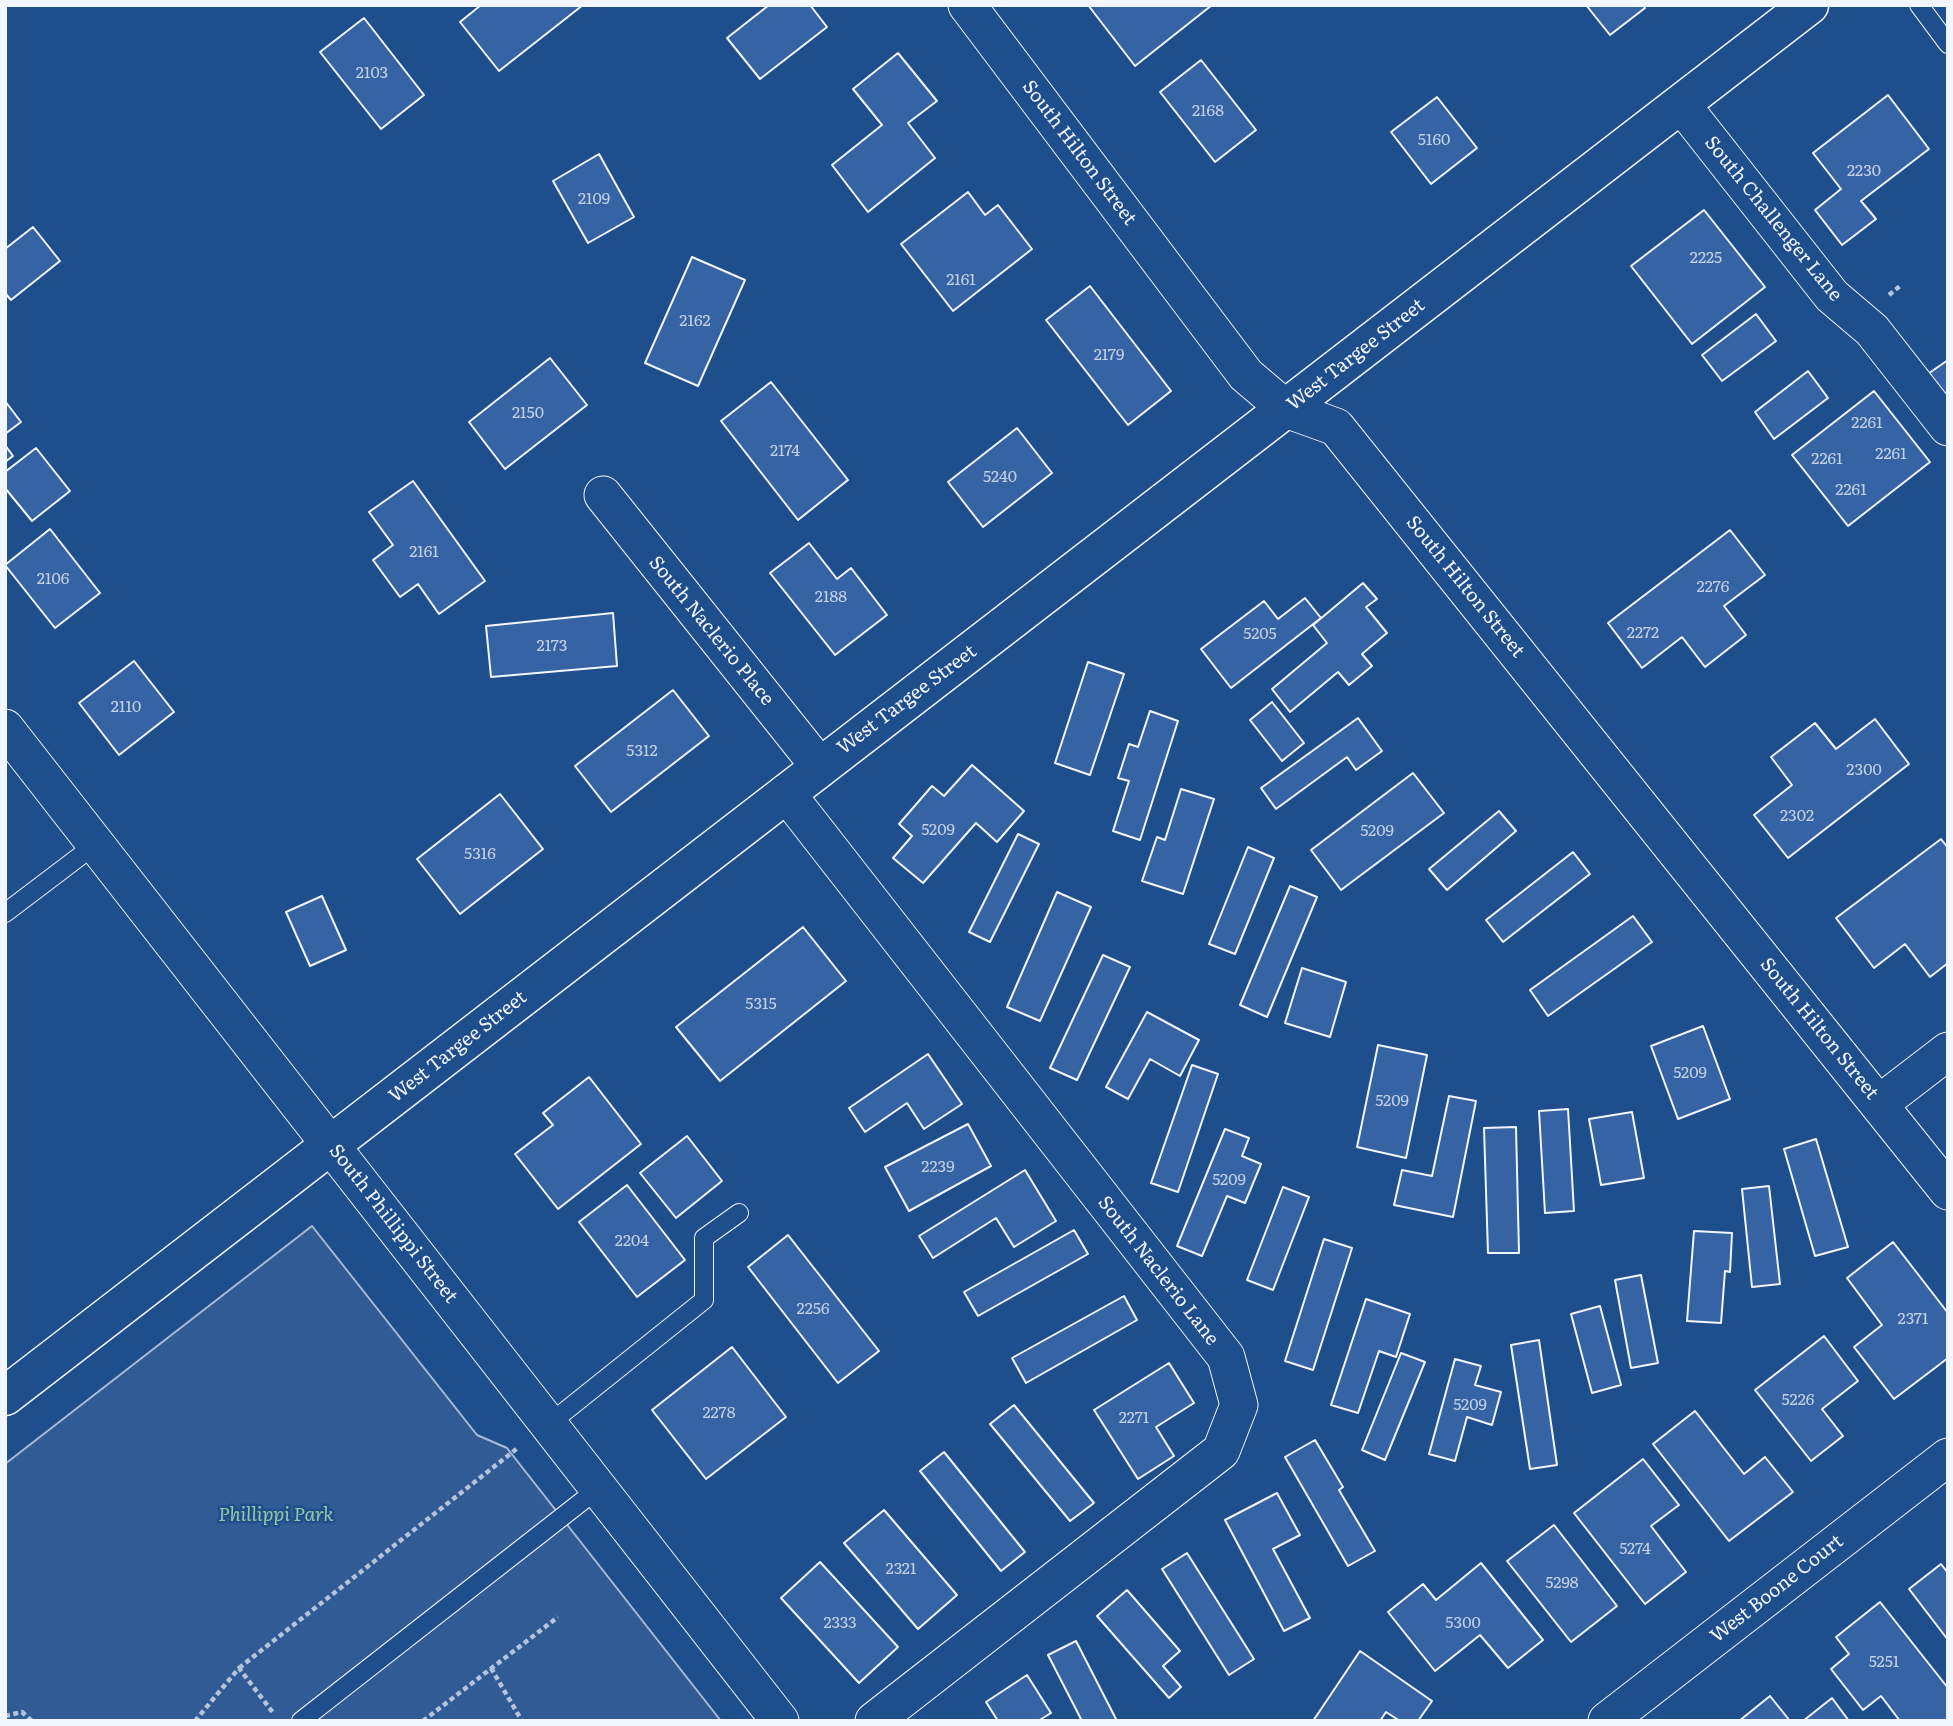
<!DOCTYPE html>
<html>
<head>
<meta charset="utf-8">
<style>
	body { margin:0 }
	#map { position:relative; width:1953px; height:1726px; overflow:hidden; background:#1f4e8c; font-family:Literata,serif }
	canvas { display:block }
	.frame { position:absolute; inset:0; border:7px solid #f2f6ff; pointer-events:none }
</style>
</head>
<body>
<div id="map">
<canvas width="1953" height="1726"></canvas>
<div class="frame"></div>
</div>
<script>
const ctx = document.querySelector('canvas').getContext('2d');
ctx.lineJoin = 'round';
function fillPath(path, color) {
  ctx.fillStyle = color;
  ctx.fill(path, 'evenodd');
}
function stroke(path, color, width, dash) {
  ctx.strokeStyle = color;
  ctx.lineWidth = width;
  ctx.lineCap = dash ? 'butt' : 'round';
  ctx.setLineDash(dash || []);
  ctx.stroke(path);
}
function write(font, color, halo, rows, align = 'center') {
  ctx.font = font + ' Literata,serif';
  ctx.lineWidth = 5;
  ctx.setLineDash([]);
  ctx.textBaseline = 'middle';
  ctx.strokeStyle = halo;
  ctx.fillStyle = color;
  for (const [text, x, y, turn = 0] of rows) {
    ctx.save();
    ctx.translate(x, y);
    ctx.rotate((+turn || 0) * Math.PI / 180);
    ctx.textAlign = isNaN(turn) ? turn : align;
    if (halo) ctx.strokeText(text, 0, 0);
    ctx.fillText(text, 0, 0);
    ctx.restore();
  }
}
const green = new Path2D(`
	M 312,1226 L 477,1435 L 507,1448 L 721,1721 L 5,1721 L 5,1464 Z`);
fillPath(green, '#305b95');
stroke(green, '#a8bbd7', 2);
const building = new Path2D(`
	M 481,5 L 583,5 L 499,71 L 460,22 Z
	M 769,5 L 810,5 L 827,27 L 760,79 L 727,38 Z
	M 1088,5 L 1212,5 L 1135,66 Z
	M 1586,5 L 1643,5 L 1645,8 L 1610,35 Z
	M 364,18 L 424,95 L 381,129 L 320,52 Z
	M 898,53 L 937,101 L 908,123 L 935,158 L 868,212 L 832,165 L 882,125 L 853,89 Z
	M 1201,60 L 1256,130 L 1215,162 L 1160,92 Z
	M 1888,95 L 1929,149 L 1861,201 L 1876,219 L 1842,245 L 1815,210 L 1841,189 L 1813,153 Z
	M 1437,97 L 1477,148 L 1431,184 L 1391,132 Z
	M 599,154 L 634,217 L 588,243 L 553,181 Z
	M 968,192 L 985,215 L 998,205 L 1032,249 L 953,311 L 901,244 Z
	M 1704,210 L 1765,287 L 1692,344 L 1631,266 Z
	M 33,227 L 60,261 L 11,300 L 5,293 L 5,249 Z
	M 692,257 L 745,280 L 698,386 L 645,363 Z
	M 1090,286 L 1171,391 L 1128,425 L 1046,320 Z
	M 1756,314 L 1776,341 L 1722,381 L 1702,355 Z
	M 550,358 L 587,405 L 505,469 L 469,422 Z
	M 1948,360 L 1948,407 L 1925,376 Z
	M 1808,371 L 1828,398 L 1774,439 L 1755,412 Z
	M 771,382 L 848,480 L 798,520 L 721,421 Z
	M 1874,391 L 1930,462 L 1848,526 L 1792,455 Z
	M 5,401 L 21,422 L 5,434 Z
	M 1017,428 L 1052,473 L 983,527 L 948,482 Z
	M 5,445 L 13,456 L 5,462 Z
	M 36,448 L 70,491 L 32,521 L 5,488 L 5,472 Z
	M 413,481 L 485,581 L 439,614 L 418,584 L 400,597 L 373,560 L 393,545 L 369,512 Z
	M 50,529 L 100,593 L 55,628 L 5,565 Z
	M 1730,530 L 1765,575 L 1724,606 L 1746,635 L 1705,667 L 1682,637 L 1642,668 L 1608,623 Z
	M 809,543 L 837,579 L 851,568 L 887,615 L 835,655 L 770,573 Z
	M 1363,583 L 1377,599 L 1366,607 L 1387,633 L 1362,654 L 1372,666 L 1349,685 L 1338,672 L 1290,712 L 1272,689 L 1327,643 L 1313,625 Z
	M 1305,598 L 1321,618 L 1231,688 L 1201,649 L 1264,601 L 1278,619 Z
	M 613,613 L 617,666 L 491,677 L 486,626 Z
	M 134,661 L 174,712 L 119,755 L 79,703 Z
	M 1088,662 L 1124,674 L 1090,775 L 1055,763 Z
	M 673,690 L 709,736 L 611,812 L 575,766 Z
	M 1272,702 L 1304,743 L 1282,761 L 1250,720 Z
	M 1150,711 L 1178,721 L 1140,840 L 1113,831 L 1129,781 L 1118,778 L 1129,744 L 1138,747 Z
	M 1358,718 L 1382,751 L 1356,770 L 1347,757 L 1276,809 L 1261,788 Z
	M 1875,719 L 1909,764 L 1788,858 L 1754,815 L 1792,785 L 1771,757 L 1815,723 L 1836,749 Z
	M 972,765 L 1024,811 L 997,842 L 976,823 L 923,883 L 893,858 L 912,836 L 899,824 L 932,786 L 944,796 Z
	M 1413,773 L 1444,813 L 1341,890 L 1311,850 Z
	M 1181,789 L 1214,799 L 1183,894 L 1142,881 L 1157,837 L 1165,840 Z
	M 500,794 L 543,849 L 460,914 L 417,859 Z
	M 1499,811 L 1516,831 L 1447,890 L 1429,869 Z
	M 1018,834 L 1039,844 L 990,942 L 969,932 Z
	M 1941,839 L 1948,848 L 1948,963 L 1930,977 L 1905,944 L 1874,968 L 1836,918 Z
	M 1248,847 L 1274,858 L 1235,954 L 1209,944 Z
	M 1573,852 L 1590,874 L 1503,942 L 1486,920 Z
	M 1290,886 L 1317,897 L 1267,1017 L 1240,1005 Z
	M 1057,892 L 1091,907 L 1040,1021 L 1007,1007 Z
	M 322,896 L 346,950 L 310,966 L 286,912 Z
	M 1633,916 L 1652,942 L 1548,1016 L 1530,990 Z
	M 803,927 L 846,981 L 720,1081 L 676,1027 Z
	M 1103,955 L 1130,967 L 1077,1080 L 1050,1068 Z
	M 1302,968 L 1346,982 L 1330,1037 L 1285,1023 Z
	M 1147,1012 L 1199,1040 L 1180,1076 L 1150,1059 L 1128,1099 L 1106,1087 Z
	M 1703,1026 L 1730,1099 L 1678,1119 L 1651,1046 Z
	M 1378,1045 L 1427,1055 L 1406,1158 L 1357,1147 Z
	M 928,1054 L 962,1104 L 924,1129 L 907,1103 L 865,1132 L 849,1108 Z
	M 1192,1065 L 1218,1074 L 1178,1192 L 1151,1183 Z
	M 589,1077 L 641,1144 L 558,1209 L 515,1154 L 553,1125 L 543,1113 Z
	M 1449,1096 L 1476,1101 L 1453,1217 L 1394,1205 L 1402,1170 L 1432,1176 Z
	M 1568,1109 L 1574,1211 L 1545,1213 L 1539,1111 Z
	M 1632,1112 L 1644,1178 L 1601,1185 L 1589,1119 Z
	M 968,1124 L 991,1166 L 909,1211 L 885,1167 Z
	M 1516,1127 L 1519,1253 L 1488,1253 L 1484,1128 Z
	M 1225,1129 L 1249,1138 L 1242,1156 L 1261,1164 L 1245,1203 L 1227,1196 L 1202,1256 L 1177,1246 Z
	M 687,1136 L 722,1181 L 676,1218 L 640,1173 Z
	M 1816,1139 L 1848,1247 L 1815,1256 L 1784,1149 Z
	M 1025,1170 L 1056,1221 L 1014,1247 L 996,1218 L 933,1258 L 919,1236 Z
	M 627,1185 L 685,1260 L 637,1297 L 579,1222 Z
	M 1769,1186 L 1780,1284 L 1752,1287 L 1742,1189 Z
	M 1283,1187 L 1309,1197 L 1273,1290 L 1247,1280 Z
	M 1074,1230 L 1088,1254 L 978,1316 L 964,1292 Z
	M 1694,1231 L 1732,1233 L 1730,1272 L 1725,1271 L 1721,1323 L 1687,1321 Z
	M 788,1235 L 879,1351 L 838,1383 L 748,1267 Z
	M 1324,1239 L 1352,1248 L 1313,1370 L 1285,1361 Z
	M 1893,1242 L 1948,1313 L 1948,1358 L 1894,1399 L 1854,1347 L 1882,1325 L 1847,1278 Z
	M 1641,1275 L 1658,1363 L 1631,1368 L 1615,1280 Z
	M 1124,1296 L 1137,1320 L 1026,1383 L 1012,1358 Z
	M 1366,1299 L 1410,1314 L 1396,1357 L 1379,1351 L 1358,1413 L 1331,1405 Z
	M 1600,1306 L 1621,1385 L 1592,1393 L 1571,1314 Z
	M 1824,1336 L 1858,1381 L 1822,1409 L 1843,1436 L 1811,1461 L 1755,1390 Z
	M 1539,1340 L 1557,1465 L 1530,1469 L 1511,1345 Z
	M 732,1347 L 786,1417 L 706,1479 L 652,1410 Z
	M 1401,1353 L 1425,1362 L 1385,1460 L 1362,1450 Z
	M 1455,1359 L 1481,1366 L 1475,1385 L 1501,1392 L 1492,1425 L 1467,1417 L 1455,1461 L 1429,1454 Z
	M 1169,1363 L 1194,1403 L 1156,1427 L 1174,1456 L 1138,1479 L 1094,1410 Z
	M 1014,1405 L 1094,1503 L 1070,1521 L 990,1424 Z
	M 1695,1411 L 1744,1474 L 1765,1457 L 1793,1492 L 1729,1541 L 1653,1444 Z
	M 1315,1440 L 1343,1487 L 1339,1490 L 1375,1551 L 1348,1566 L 1285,1457 Z
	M 944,1452 L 1025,1552 L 1001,1571 L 920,1471 Z
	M 1643,1459 L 1679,1505 L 1651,1526 L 1686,1572 L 1645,1604 L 1574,1513 Z
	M 1277,1493 L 1300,1535 L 1273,1549 L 1310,1618 L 1284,1631 L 1225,1520 Z
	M 884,1510 L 957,1595 L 918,1629 L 844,1543 Z
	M 1554,1525 L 1617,1606 L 1571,1642 L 1507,1561 Z
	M 1187,1553 L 1254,1659 L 1229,1675 L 1162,1569 Z
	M 820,1562 L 898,1647 L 859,1683 L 781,1598 Z
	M 1481,1563 L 1543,1640 L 1508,1668 L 1480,1635 L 1435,1671 L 1388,1612 L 1423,1584 L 1436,1600 Z
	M 1941,1564 L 1948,1573 L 1948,1640 L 1909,1589 Z
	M 1127,1590 L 1180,1651 L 1163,1666 L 1181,1687 L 1169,1698 L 1097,1616 Z
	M 1880,1602 L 1948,1688 L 1948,1721 L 1900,1721 L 1881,1696 L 1863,1710 L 1831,1669 L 1849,1654 L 1836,1637 Z
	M 1076,1641 L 1117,1721 L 1082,1721 L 1048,1655 Z
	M 1360,1651 L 1432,1701 L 1418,1721 L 1400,1721 L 1386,1712 L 1380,1721 L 1313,1721 Z
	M 1027,1675 L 1051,1713 L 1038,1721 L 998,1721 L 986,1702 Z
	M 1770,1696 L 1790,1721 L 1739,1721 Z
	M 1832,1698 L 1849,1721 L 1803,1721 Z`);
fillPath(building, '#3563a3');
stroke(building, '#f2f6ff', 2);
const lane = new Path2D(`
	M 1919,5 L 1948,44
	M 5,913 L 96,844
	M 549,1424 L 704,1300 L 704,1238 L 739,1213
	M 301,1721 L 599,1488`);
const street = new Path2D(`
	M 967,5 L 1246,375 L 1286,409 L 1336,427 L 1948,1191
	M 1681,104 L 1832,296 L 1872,330 L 1948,427
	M 603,495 L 820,767
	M 5,728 L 780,1721
	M 786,793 L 1226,1357 L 1239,1405 L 1221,1451 L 874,1721
	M 1879,1104 L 1948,1051
	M 1607,1721 L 1948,1457`);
const secondary = new Path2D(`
	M 5,1396 L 1809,5`);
stroke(lane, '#f2f6ff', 20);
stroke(street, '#f2f6ff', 39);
stroke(secondary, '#f2f6ff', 41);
stroke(new Path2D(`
	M 1889,295 L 1900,286
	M 239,1668 L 519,1447
	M 491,1668 L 522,1721
	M 5,1716 L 22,1712 L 32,1721
	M 195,1721 L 239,1668 L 274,1714
	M 423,1721 L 558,1617`), '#b3c4dc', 4.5, [5, 3.5]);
stroke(lane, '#1f4e8c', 18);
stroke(street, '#1f4e8c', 37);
stroke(secondary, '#1f4e8c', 38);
write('16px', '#c3d1e8', null, [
	["2103",372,73],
	["2168",1208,111],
	["5160",1434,140],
	["2230",1864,171],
	["2109",594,199],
	["2225",1706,258],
	["2161",961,280],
	["2162",695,321],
	["2179",1109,355],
	["2150",528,413],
	["2261",1867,423],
	["2174",785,451],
	["2261",1891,454],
	["2261",1827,459],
	["5240",1000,477],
	["2261",1851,490],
	["2161",424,552],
	["2106",53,579],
	["2276",1713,587],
	["2188",831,597],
	["2272",1643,633],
	["5205",1260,634],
	["2173",552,646],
	["2110",126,707],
	["5312",642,751],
	["2300",1864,770],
	["2302",1797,816],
	["5209",938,830],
	["5209",1377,831],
	["5316",480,854],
	["5315",761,1004],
	["5209",1690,1073],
	["5209",1392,1101],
	["2239",938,1167],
	["5209",1229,1180],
	["2204",632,1241],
	["2256",813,1309],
	["2371",1913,1319],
	["5226",1798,1400],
	["5209",1470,1405],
	["2278",719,1413],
	["2271",1134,1418],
	["5274",1635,1549],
	["2321",901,1569],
	["5298",1562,1583],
	["2333",840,1623],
	["5300",1463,1623],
	["5251",1884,1662]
]);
write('19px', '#f2f6ff', '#1f4e8c', [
	["South Hilton Street",1079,153,53],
	["South Challenger Lane",1773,219,51],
	["West Targee Street",1356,355,-38],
	["South Hilton Street",1465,587,51],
	["South Naclerio Place",711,631,51],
	["West Targee Street",907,700,-37],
	["South Hilton Street",1819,1029,51],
	["West Targee Street",458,1047,-38],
	["South Phillippi Street",393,1224,52],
	["South Naclerio Lane",1158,1271,52],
	["West Boone Court",1777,1589,-38]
]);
write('italic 19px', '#97c8a6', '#1f4e8c', [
	["Phillippi Park",276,1515]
]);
</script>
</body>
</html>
